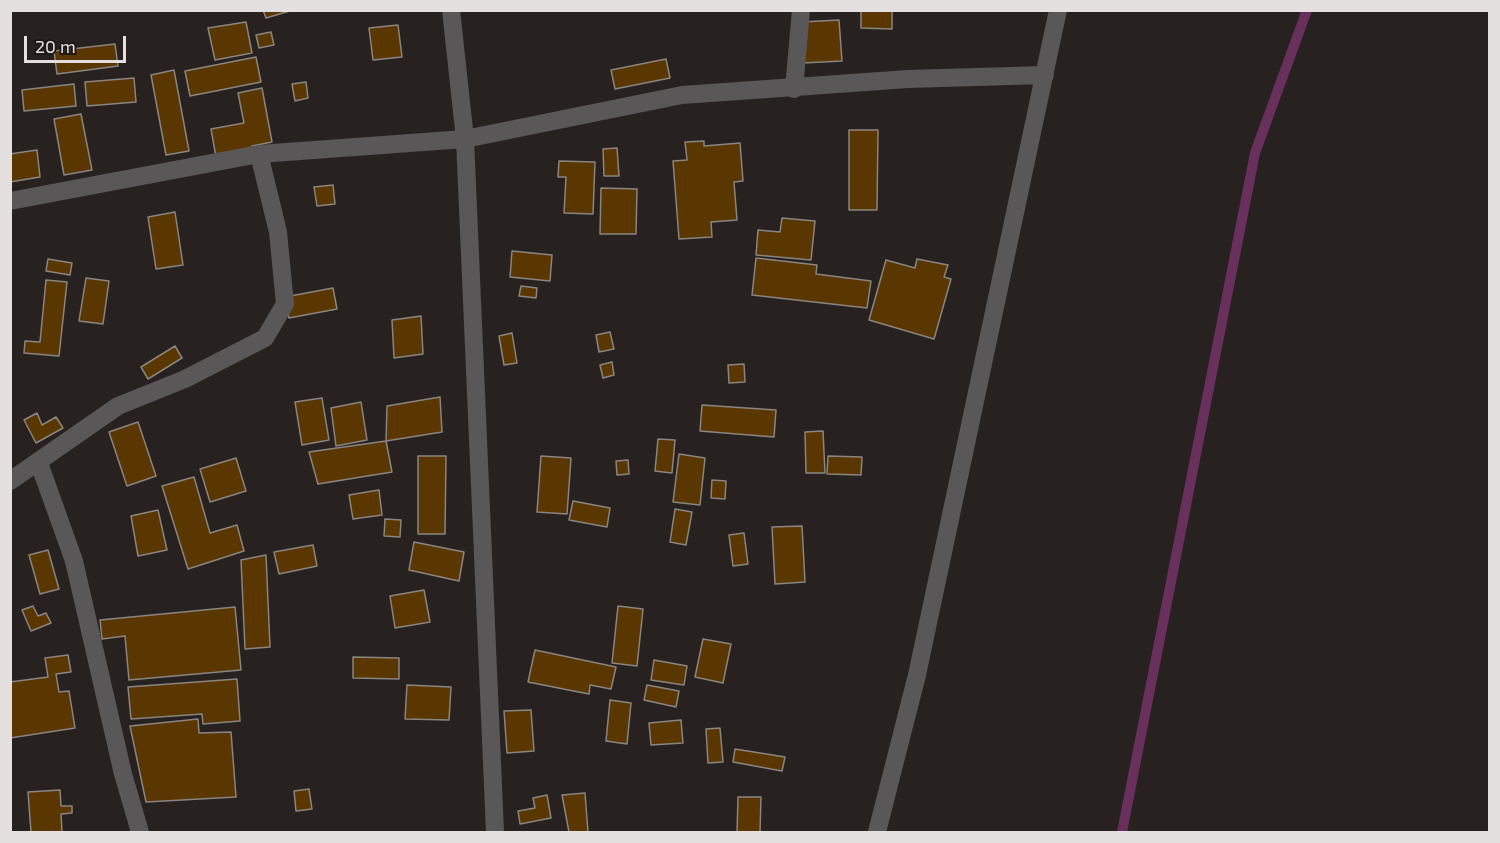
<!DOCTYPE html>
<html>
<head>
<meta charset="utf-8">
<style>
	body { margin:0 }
	#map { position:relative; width:1500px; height:843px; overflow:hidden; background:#272220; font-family:"Exo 2",sans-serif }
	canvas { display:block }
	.frame { position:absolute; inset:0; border:12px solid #e3e0df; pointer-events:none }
	.scale { position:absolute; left:24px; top:36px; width:102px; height:27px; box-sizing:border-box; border:3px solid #e3e0df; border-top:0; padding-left:8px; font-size:18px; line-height:21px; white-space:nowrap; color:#e3e0df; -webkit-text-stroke:4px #1d1917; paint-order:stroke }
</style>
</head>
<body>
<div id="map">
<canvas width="1500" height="843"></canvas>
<div class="frame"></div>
<div class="scale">20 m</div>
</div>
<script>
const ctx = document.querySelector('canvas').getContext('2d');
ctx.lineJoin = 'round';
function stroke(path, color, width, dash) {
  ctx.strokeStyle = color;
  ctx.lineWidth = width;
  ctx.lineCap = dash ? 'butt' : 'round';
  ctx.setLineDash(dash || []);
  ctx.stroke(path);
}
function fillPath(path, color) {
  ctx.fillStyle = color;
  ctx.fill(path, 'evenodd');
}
stroke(new Path2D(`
	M 1122,832 L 1255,153 L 1307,10`), '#69305e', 10);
const building = new Path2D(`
	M 263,10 L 293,10 L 266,18 Z
	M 861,10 L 892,10 L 892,29 L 861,28 Z
	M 839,20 L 842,61 L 803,63 L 801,22 Z
	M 246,22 L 252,53 L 215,60 L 208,28 Z
	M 398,25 L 402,57 L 373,60 L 369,28 Z
	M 271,32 L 274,45 L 259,48 L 256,35 Z
	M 115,44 L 118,66 L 57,74 L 54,51 Z
	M 256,57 L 261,82 L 190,96 L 185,71 Z
	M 666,59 L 670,78 L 615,89 L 611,70 Z
	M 174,70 L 189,151 L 166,155 L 151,75 Z
	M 134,78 L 136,102 L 87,106 L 85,82 Z
	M 306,82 L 308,98 L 295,101 L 292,84 Z
	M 74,84 L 76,106 L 24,111 L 22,90 Z
	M 262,88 L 272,142 L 252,146 L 252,150 L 216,157 L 211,129 L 244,123 L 238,93 Z
	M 81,114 L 92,170 L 64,175 L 54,119 Z
	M 849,130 L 878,130 L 877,210 L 849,210 Z
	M 704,141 L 704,146 L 740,143 L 743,181 L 734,182 L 737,220 L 711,222 L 712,237 L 679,239 L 673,161 L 687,160 L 685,142 Z
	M 617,148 L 619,176 L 604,176 L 603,149 Z
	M 37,150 L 40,177 L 10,182 L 10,154 Z
	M 559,161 L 595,162 L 593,214 L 564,213 L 566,177 L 558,177 Z
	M 333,185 L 335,204 L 317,206 L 314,187 Z
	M 601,188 L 637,189 L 636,234 L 600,234 Z
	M 175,212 L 183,265 L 156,269 L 148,217 Z
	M 782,218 L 815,221 L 811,260 L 756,255 L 758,230 L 780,232 Z
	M 512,251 L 552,255 L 550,281 L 510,277 Z
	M 756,258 L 817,265 L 816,274 L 871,281 L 867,308 L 752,295 Z
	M 48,259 L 72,263 L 70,275 L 46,271 Z
	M 917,259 L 948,265 L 944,277 L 951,279 L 934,339 L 869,320 L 886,260 L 915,268 Z
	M 86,278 L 109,281 L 103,324 L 79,321 Z
	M 46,280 L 67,282 L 59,356 L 24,353 L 25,341 L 40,342 Z
	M 521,286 L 537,288 L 536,298 L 519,296 Z
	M 333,288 L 337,309 L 289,318 L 285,297 Z
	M 421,316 L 423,354 L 394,358 L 392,320 Z
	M 610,332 L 614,349 L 599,352 L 596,335 Z
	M 512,333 L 517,363 L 504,365 L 499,336 Z
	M 175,346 L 182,358 L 148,379 L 141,367 Z
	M 612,362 L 614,375 L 603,378 L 600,365 Z
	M 744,364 L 745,382 L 729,383 L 728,365 Z
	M 440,397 L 442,432 L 386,441 L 387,406 Z
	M 322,398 L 329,440 L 302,445 L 295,402 Z
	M 361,402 L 367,440 L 336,446 L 331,408 Z
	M 702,405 L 776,410 L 774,437 L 700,431 Z
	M 37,413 L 42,425 L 56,417 L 63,428 L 36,443 L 24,420 Z
	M 138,422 L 156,476 L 127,486 L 109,432 Z
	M 823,431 L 825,473 L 806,473 L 805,432 Z
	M 658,439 L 675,440 L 672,473 L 655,471 Z
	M 386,441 L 392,472 L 318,484 L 309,452 Z
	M 679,454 L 705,458 L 700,505 L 673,502 Z
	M 418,456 L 446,456 L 445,534 L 418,534 Z
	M 541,456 L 571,458 L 567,514 L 537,512 Z
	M 828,456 L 862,457 L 861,475 L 827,474 Z
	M 236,458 L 246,491 L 210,502 L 200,469 Z
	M 628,460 L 629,474 L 617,475 L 616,461 Z
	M 194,477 L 210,533 L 237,525 L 244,551 L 188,569 L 162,486 Z
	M 712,480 L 726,481 L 725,499 L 711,498 Z
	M 379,490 L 382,515 L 353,519 L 349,495 Z
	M 573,501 L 610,508 L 607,527 L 569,520 Z
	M 675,509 L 692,512 L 686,545 L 670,542 Z
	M 158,510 L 167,550 L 138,556 L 131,516 Z
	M 385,519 L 401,520 L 400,537 L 384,536 Z
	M 802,526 L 805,582 L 775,584 L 772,527 Z
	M 744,533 L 748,564 L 733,566 L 729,535 Z
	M 414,542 L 464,552 L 459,581 L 409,570 Z
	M 313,545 L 317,566 L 279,574 L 274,552 Z
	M 48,550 L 59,589 L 40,594 L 29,555 Z
	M 266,555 L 270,647 L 245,649 L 241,560 Z
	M 424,590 L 430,622 L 395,628 L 390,596 Z
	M 33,606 L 38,616 L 46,613 L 51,623 L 31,631 L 22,610 Z
	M 618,606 L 643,609 L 637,666 L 612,663 Z
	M 235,607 L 241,670 L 129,680 L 125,636 L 102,639 L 100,620 Z
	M 703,639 L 731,644 L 723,683 L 695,677 Z
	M 535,650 L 616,667 L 611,689 L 590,685 L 589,694 L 528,682 Z
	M 68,655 L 71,672 L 56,674 L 59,692 L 69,691 L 75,728 L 10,738 L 10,682 L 48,677 L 45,658 Z
	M 353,657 L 399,658 L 399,679 L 353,678 Z
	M 654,660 L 687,666 L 684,685 L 651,680 Z
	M 237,679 L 240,721 L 203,724 L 202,714 L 131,719 L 128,687 Z
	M 407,685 L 451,687 L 449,720 L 405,719 Z
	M 647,685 L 679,691 L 676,707 L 644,700 Z
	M 610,700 L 631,703 L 627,744 L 606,741 Z
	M 531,710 L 534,751 L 507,753 L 504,711 Z
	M 198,719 L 199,733 L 231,732 L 236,797 L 146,802 L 130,726 Z
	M 681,720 L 683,743 L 651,745 L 649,723 Z
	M 720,728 L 723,762 L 708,763 L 706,729 Z
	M 735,749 L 785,757 L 782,771 L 733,762 Z
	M 309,789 L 312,809 L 296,811 L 294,791 Z
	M 60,790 L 61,806 L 72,806 L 72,813 L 61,814 L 62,832 L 31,832 L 28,792 Z
	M 585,793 L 588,832 L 569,832 L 562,795 Z
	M 547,795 L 551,818 L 520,824 L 518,811 L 535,808 L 533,798 Z
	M 738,797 L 761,797 L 760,832 L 737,832 Z`);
fillPath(building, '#5a3700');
stroke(building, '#898581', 1.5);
stroke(new Path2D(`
	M 451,10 L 465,139 L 495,832
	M 794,89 L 801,10
	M 10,201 L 259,154 L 465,139 L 682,95 L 908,79 L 1045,75
	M 39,463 L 74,561 L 123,774 L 140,832
	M 10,481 L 118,406 L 185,379 L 265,338 L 285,304 L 278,232 L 259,154
	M 877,832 L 917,675 L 1058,10`), '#595757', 18);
</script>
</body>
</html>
